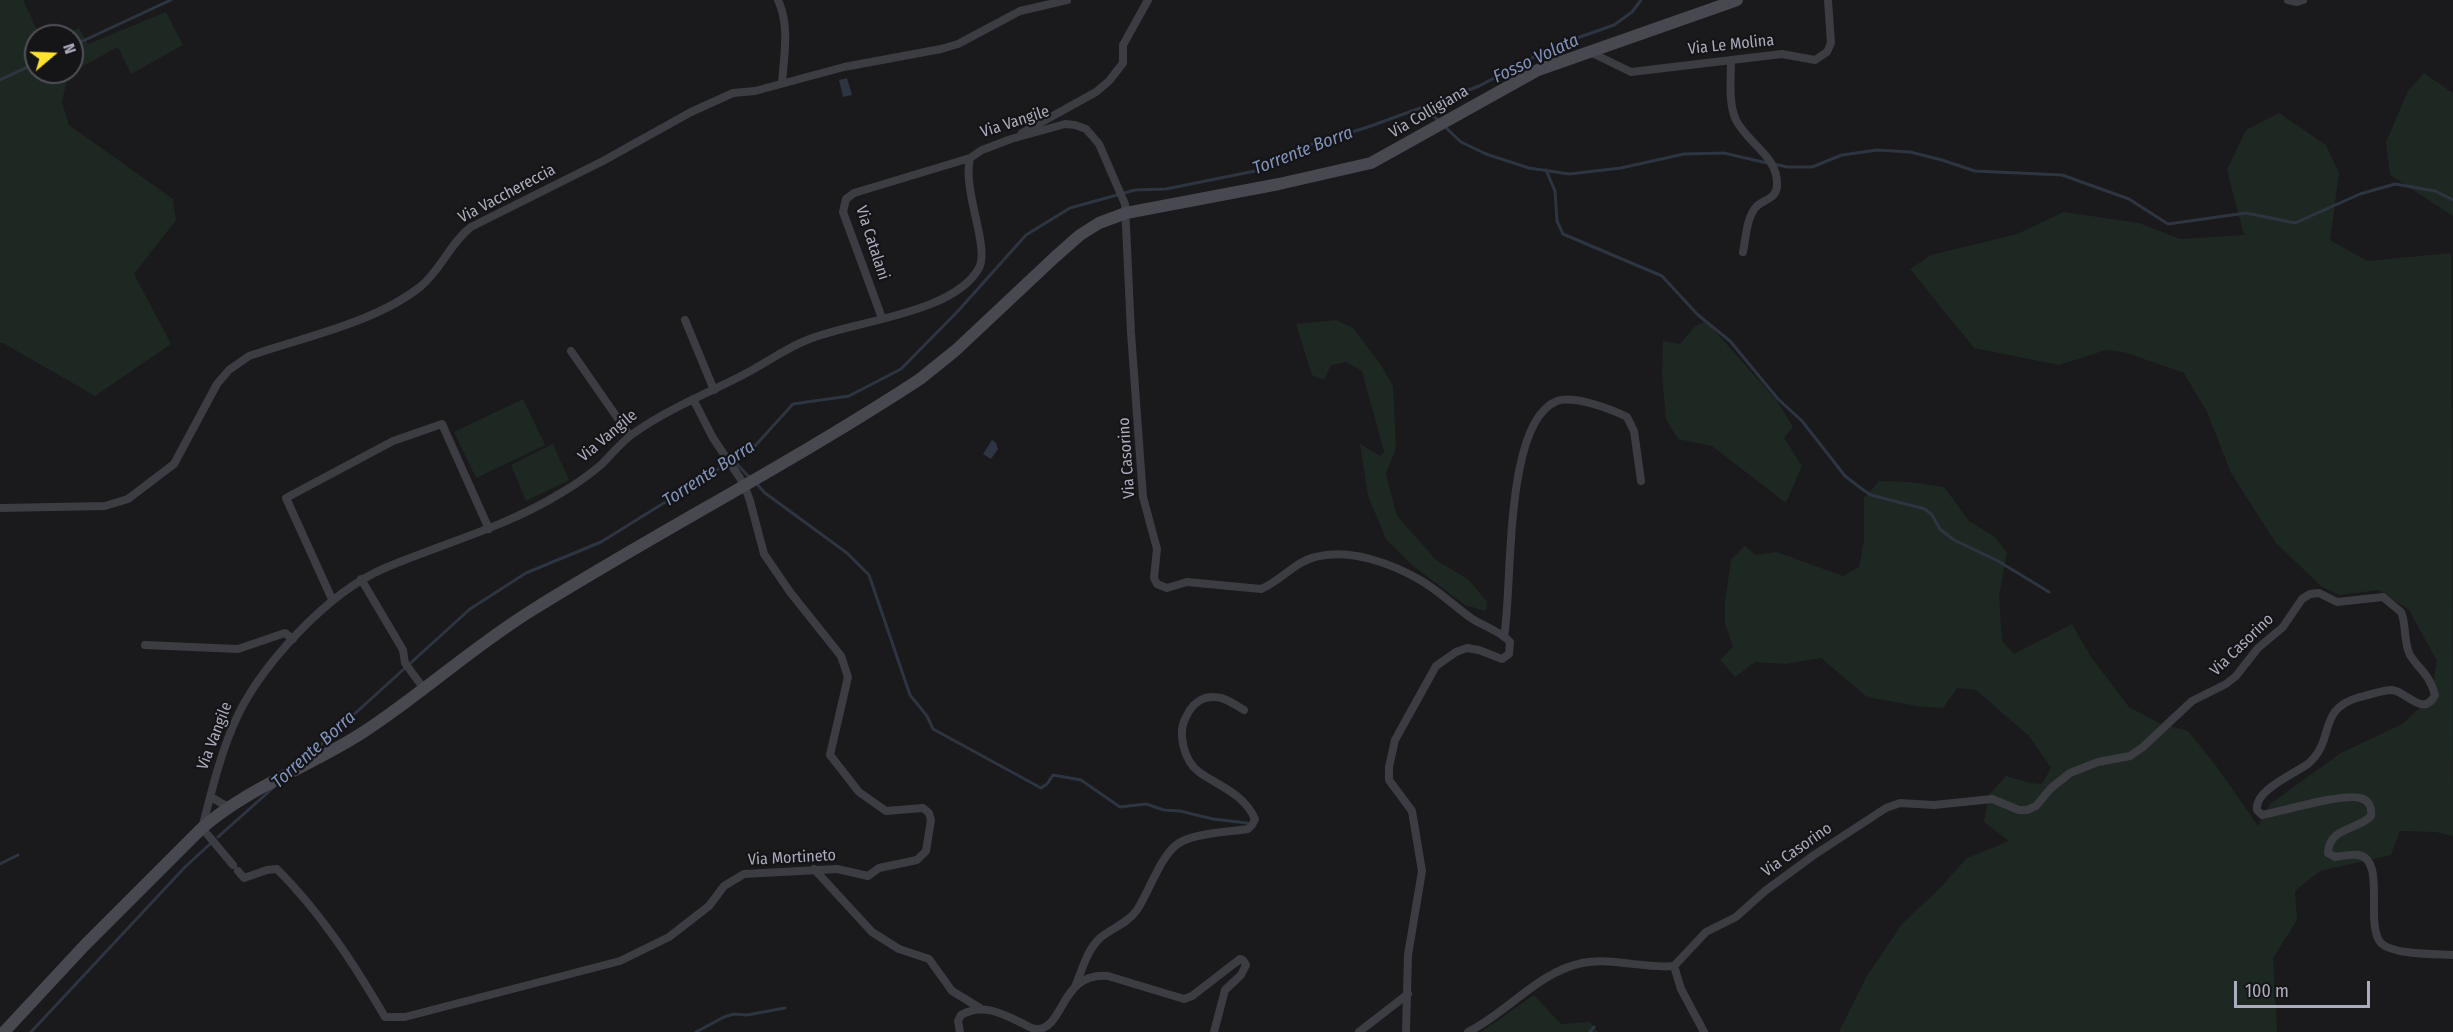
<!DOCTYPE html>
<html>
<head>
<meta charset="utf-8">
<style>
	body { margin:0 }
	#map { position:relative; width:2453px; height:1032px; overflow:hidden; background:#1a191c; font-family:"Fira Sans Condensed",sans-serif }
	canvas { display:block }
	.north { position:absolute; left:24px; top:24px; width:60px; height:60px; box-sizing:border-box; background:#151417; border:2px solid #515159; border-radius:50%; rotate:71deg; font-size:16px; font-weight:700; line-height:24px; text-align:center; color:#abacbd }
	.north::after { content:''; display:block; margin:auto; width:21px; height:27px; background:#ffe22e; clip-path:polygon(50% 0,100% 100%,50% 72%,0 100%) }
	.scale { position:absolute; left:2234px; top:981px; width:136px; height:27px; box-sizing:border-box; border:3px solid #abacbd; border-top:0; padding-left:8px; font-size:18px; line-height:21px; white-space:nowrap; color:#abacbd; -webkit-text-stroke:4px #151417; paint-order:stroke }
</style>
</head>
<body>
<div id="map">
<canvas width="2453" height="1032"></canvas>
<div class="north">N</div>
<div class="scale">100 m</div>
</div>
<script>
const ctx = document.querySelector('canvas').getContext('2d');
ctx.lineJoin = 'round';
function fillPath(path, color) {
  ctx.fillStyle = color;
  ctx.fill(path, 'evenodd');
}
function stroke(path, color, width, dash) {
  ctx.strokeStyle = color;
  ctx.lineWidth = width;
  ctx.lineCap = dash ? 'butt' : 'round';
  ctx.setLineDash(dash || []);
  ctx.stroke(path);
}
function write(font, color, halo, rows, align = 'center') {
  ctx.font = font + ' "Fira Sans Condensed",sans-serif';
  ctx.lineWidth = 4.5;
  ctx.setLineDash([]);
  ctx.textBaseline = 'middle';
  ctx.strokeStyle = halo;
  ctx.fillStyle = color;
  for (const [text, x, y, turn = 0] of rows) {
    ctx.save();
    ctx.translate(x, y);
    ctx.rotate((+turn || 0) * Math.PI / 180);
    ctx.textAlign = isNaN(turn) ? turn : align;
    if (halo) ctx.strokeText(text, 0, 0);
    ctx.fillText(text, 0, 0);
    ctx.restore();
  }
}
fillPath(new Path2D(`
	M 0,0 L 23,0 L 40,36 L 36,36 L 36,72 L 72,72 L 68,74 L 62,102 L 69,125 L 173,199 L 176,220 L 134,274 L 171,344 L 95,396 L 3,343 L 0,343 Z
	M 166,12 L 183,45 L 131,74 L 118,47 L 72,72 L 72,36 L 61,36 L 79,28 L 88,44 Z
	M 2424,73 L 2453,93 L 2453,216 L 2390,175 L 2386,142 L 2408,91 Z
	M 2279,113 L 2326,145 L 2339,173 L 2330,240 L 2367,261 L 2451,253 L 2453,836 L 2436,832 L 2400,831 L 2391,855 L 2320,871 L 2295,891 L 2297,920 L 2273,958 L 2277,1032 L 1839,1032 L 1867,976 L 1902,924 L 1940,888 L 1967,858 L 2009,841 L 1984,822 L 1989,795 L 2006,776 L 2030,783 L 2042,784 L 2051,768 L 2029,736 L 1976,690 L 1957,688 L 1943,708 L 1917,706 L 1867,697 L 1821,658 L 1786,664 L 1755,662 L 1735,677 L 1720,660 L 1733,647 L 1725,623 L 1725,601 L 1731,560 L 1745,546 L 1756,555 L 1777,552 L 1843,576 L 1859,567 L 1864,541 L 1864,498 L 1879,481 L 1909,482 L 1944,487 L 1969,521 L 1995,537 L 2007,553 L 1999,596 L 2002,641 L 2014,654 L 2072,624 L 2091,657 L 2129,707 L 2159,723 L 2188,731 L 2217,767 L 2258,826 L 2270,804 L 2341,753 L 2402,724 L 2430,699 L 2437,661 L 2409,610 L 2379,590 L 2340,595 L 2322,587 L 2276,543 L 2231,473 L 2207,412 L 2184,373 L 2124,352 L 2106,350 L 2059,365 L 1974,348 L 1910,269 L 1931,255 L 2017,234 L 2064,212 L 2139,223 L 2180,239 L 2244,235 L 2227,170 L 2246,130 Z
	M 1336,320 L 1353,328 L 1381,365 L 1393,386 L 1396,448 L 1386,474 L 1397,516 L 1436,560 L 1469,580 L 1487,602 L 1486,611 L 1465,605 L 1412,565 L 1386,539 L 1368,496 L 1360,444 L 1380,456 L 1384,452 L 1362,371 L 1346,362 L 1331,365 L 1324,380 L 1312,375 L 1296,324 Z
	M 1706,321 L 1777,401 L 1793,427 L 1784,438 L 1802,466 L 1786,503 L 1712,446 L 1678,439 L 1666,419 L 1662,376 L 1663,341 L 1680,344 L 1695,326 Z
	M 523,399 L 545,445 L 476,478 L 454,432 Z
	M 553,444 L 569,480 L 526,501 L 511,465 Z
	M 1534,995 L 1561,1024 L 1590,1022 L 1598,1032 L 1481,1032 Z`), '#1e2822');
fillPath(new Path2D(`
	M 847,78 L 852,95 L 843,97 L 839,80 Z
	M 992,440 L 996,443 L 998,449 L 991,459 L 983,454 Z`), '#2d3542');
stroke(new Path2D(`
	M 72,46 L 171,0
	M 0,80 L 36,63
	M 1423,107 L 1479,86 L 1557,45 L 1614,25 L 1632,12 L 1641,0
	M 1444,126 L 1461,142 L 1486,154 L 1529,168 L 1569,174 L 1621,168 L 1684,154 L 1724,153 L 1767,163
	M 1774,164 L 1787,167 L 1812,167 L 1842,155 L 1877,150 L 1910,152 L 1942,160 L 1975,171 L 2062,175 L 2129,199 L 2168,224 L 2246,213 L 2295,223 L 2360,194 L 2395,184 L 2435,191 L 2453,200
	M 1546,170 L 1555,191 L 1557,221 L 1563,234 L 1662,276 L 1698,315 L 1730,341 L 1778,399 L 1802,421 L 1845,476 L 1862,489 L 1871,495 L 1925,509 L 1932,515 L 1940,529 L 1954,540 L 1998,561 L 2049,592
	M 734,461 L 750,478
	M 755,482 L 765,493 L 847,553 L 869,575 L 910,695 L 927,716 L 933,729 L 1041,788 L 1047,784 L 1053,775 L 1081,780 L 1120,807 L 1146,804 L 1164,810 L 1180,811 L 1213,819 L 1247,823
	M 306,758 L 470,609 L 526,573 L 601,542 L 754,447 L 793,404 L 849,396 L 901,369 L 958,311 L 1026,235 L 1070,208 L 1135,190 L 1166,189 L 1255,171 L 1303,147 L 1368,127 L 1423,107 L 1439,121
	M 218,837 L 274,787
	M 0,864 L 18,855
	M 31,1032 L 185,867 L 210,844
	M 696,1032 L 724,1017 L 734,1014 L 747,1015 L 785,1008
	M 1590,1032 L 1594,1027`), '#2d3542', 3);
stroke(new Path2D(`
	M 778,0 C 790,26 784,55 782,83
	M 2288,0 L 2297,2 L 2303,0
	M 1588,51 L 1631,72 L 1782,54 L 1815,60 L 1827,52 L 1831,43 L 1828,0
	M 1731,60 C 1731,79 1728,103 1736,120 C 1748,144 1778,156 1777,185 C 1777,199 1764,199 1756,207 C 1746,219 1746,238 1743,252
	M 1022,133 L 1096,92 L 1109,81 L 1123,63 L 1123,45 L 1148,0
	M 882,318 L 843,212 L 846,199 L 854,193 L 970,158
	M 685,320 L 714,390
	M 571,351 L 630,436
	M 0,508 L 105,506 L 128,499 L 174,464 L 217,384 L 229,370 L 249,356 C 304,337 374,323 420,287 C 441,270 450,243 471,227 L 603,161 L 691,112 L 733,93 L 755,91 L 844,67 L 941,49 L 958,44 L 1020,11 L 1067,0
	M 361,579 L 403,650 L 405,663 L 424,689
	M 332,599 L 286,498 L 393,441 L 442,424 L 489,529
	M 1504,637 C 1513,588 1503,422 1557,401 C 1574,395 1611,409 1627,417 L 1634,431 L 1641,481
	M 145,645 L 238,649 L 285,633 L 293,639
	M 211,797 L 228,807
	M 233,865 L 202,828 C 211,794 219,759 233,726 C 257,668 328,592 385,568 C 444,543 506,527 561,493 C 575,485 589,475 602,464 C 612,454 622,441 634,433 C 668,409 706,394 743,375 C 765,364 784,349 807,340 C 853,321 954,314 979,268 C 990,246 962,191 970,158 L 982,150 L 1011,139 L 1065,124 L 1075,125 L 1086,129 L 1099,144 L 1125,204 L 1131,333 L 1143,497 L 1157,549 L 1154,578 L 1157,584 L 1167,588 L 1187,582 L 1261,589 C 1281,581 1294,562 1315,557 C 1349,548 1391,563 1420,580 C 1438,590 1454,606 1471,618 C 1483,626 1502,632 1510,642 L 1509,654 L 1502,659 L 1479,650 L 1467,648 L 1456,652 L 1436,666 L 1395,740 L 1389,767 L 1389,780 L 1412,811 L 1422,871 L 1408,955 L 1406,1032
	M 814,869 L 872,932 L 899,949 L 929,959 L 952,991 L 980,1008
	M 238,871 L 244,878 L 267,870 L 277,869 C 321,913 354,964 385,1017 L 405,1017 L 620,961 L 669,937 L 709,906 L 724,886 L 744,874 L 837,869 L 868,876 L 879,868 L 917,860 L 926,851 L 931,820 L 929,813 L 923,808 L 886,811 L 859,792 L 830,755 L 848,677 L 841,656 L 790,592 L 764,554 L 750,501 L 744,484 L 713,438 L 693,399
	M 1674,966 L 1681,989 L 1704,1032
	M 1075,987 C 1082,970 1087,950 1100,938 C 1112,928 1128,923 1137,910 C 1149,892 1161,854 1179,843 C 1195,833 1229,832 1248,829 L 1252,825 L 1255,819 C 1243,793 1220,787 1199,772 C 1184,761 1177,733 1186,717 C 1190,708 1196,701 1205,698 C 1222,694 1230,702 1244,710
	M 960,1032 L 958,1021 L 961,1015 C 983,1003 1001,1013 1022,1023 C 1027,1026 1033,1030 1039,1029 C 1065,1025 1061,972 1108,976 L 1184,999 L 1192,996 L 1240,959 L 1243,960 L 1246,965 L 1241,975 L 1225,990 L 1214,1032
	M 1359,1032 L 1408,994
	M 1468,1032 C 1507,1013 1538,972 1582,963 C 1612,957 1644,969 1674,966 L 1706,932 L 1736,917 L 1765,891 L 1814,855 L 1886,808 L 1900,803 L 1934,805 L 1992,799 L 2019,810 L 2027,810 L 2036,806 L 2051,788 L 2070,773 L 2098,762 L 2130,756 L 2143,747 L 2192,701 L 2226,684 L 2236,676 L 2258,648 L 2283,627 L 2302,599 L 2310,594 L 2319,593 L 2337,602 L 2383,597 L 2401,612 C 2407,626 2403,641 2410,655 C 2420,671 2429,673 2435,695 C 2424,718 2406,691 2392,690 C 2382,690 2370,695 2360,697 C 2316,709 2336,739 2309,763 C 2295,774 2254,790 2257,810 L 2262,815 C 2283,811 2342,793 2360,798 C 2369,800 2372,808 2371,816 C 2358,830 2329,827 2328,853 L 2335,857 C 2342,856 2351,854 2358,855 C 2387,859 2364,924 2381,943 C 2393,955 2436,954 2453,955`), '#3c3c43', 8);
stroke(new Path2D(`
	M 4,1032 L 84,946 L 202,828 C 250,786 312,766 365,731 C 423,693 475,645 534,609 C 661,530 795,461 920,379 L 956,350 L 1055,257 L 1080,235 L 1099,223 L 1126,213 L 1279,184 L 1371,163 L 1538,70 L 1737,0`), '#484851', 12);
write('16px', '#abacbd', '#151417', [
	["Via Le Molina",1731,45,-6],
	["Via Colligiana",1429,112,-30],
	["Via Vangile",1015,122,-18],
	["Via Vacchereccia",507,194,-28],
	["Via Catalani",872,243,72],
	["Via Vangile",608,436,-40],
	["Via Casorino",1127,458,-94],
	["Via Casorino",2242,645,-44],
	["Via Vangile",215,736,-69],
	["Via Casorino",1797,850,-35],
	["Via Mortineto",792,858,-3]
]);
write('italic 18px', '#7f93ba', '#151417', [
	["Fosso Volata",1536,59,-25],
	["Torrente Borra",1303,151,-21],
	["Torrente Borra",709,474,-33],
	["Torrente Borra",314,750,-42]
]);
</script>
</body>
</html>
